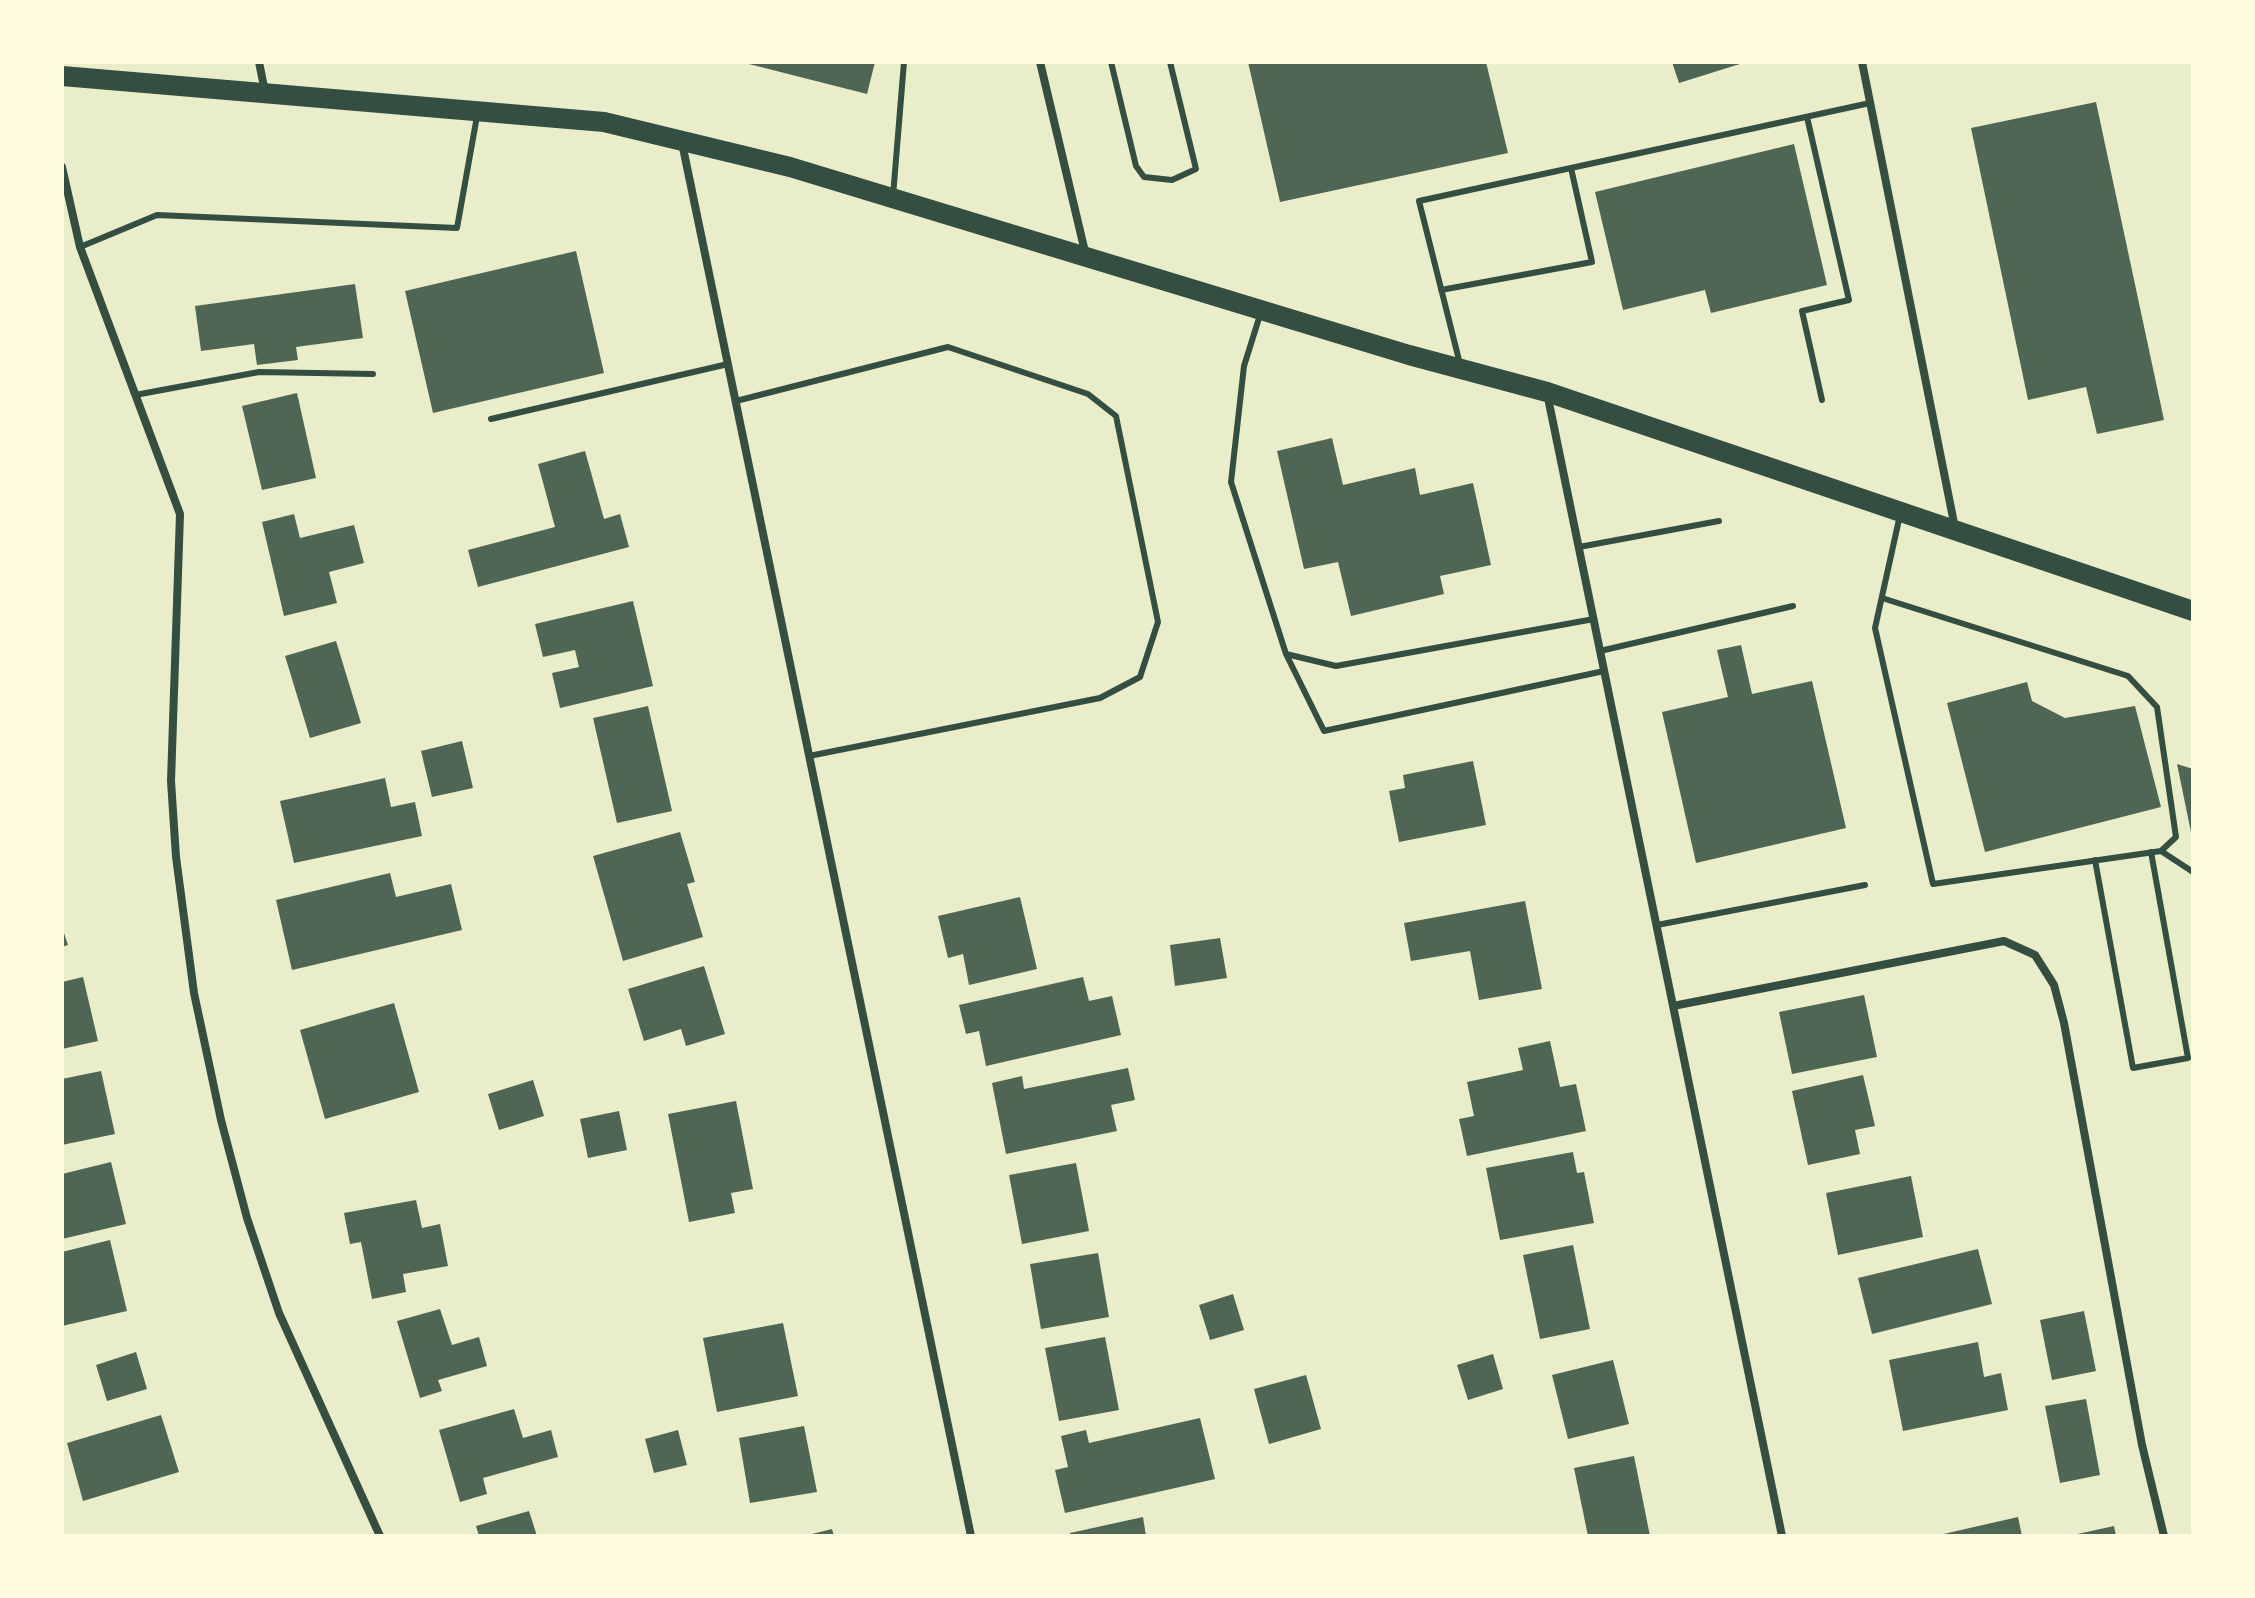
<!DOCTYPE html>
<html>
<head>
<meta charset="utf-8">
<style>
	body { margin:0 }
	#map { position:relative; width:2255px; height:1598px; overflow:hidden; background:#e9edc9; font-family:Barlow,sans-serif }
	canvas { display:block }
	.frame { position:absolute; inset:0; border:64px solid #fefae0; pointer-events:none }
</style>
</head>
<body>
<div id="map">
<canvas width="2255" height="1598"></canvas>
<div class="frame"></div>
</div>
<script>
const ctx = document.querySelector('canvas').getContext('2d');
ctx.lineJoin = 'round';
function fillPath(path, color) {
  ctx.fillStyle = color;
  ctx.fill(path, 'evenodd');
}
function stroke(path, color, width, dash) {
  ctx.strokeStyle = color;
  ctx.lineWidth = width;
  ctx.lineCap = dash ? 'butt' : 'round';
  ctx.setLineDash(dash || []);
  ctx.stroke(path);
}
fillPath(new Path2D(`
	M 741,62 L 875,62 L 867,94 Z
	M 1248,62 L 1486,62 L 1508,153 L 1280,202 Z
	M 1672,62 L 1743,62 L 1743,63 L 1679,83 Z
	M 2096,102 L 2164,420 L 2097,434 L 2086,387 L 2028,400 L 1971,128 Z
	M 1794,144 L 1827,285 L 1711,313 L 1705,290 L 1623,310 L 1595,192 Z
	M 576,251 L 604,373 L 433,413 L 405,291 Z
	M 355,284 L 363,338 L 296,347 L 298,360 L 257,365 L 254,344 L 201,351 L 195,306 Z
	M 297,393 L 316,478 L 262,490 L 242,406 Z
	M 1332,438 L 1343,485 L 1415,468 L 1420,495 L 1473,483 L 1491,565 L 1440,576 L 1444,594 L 1351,616 L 1338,562 L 1304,569 L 1277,451 Z
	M 585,451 L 604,519 L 620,514 L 629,547 L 478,587 L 468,550 L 555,527 L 538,464 Z
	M 294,514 L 300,538 L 354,525 L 364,563 L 329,572 L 337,603 L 284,616 L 262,522 Z
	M 633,601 L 653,686 L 560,708 L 552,673 L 579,667 L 575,650 L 543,657 L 535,624 Z
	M 336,641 L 361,723 L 310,738 L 285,656 Z
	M 1741,645 L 1752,694 L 1812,681 L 1846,828 L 1696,863 L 1662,712 L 1728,697 L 1717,650 Z
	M 2027,682 L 2032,701 L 2065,718 L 2135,706 L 2161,807 L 1985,852 L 1947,703 Z
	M 648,706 L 672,811 L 617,823 L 593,718 Z
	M 462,741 L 473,788 L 432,797 L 421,751 Z
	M 1473,761 L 1486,825 L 1399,842 L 1389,791 L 1405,788 L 1403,775 Z
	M 2177,764 L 2193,769 L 2193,837 L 2192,837 Z
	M 385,778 L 391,807 L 415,802 L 422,836 L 294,863 L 280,801 Z
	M 680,832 L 695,882 L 687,884 L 703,937 L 623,961 L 593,856 Z
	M 390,873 L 396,897 L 451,884 L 462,930 L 292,970 L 276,900 Z
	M 1020,897 L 1037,969 L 969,985 L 963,954 L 948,958 L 938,916 Z
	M 1525,901 L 1542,989 L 1479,1000 L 1470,951 L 1411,961 L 1404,923 Z
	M 62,927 L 68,945 L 62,947 Z
	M 1220,938 L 1227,978 L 1175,986 L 1170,945 Z
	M 704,966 L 725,1034 L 686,1046 L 681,1029 L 644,1041 L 628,989 Z
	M 83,977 L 98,1041 L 62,1049 L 62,982 Z
	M 1083,977 L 1089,1001 L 1112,996 L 1121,1035 L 986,1066 L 979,1031 L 966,1034 L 959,1005 Z
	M 1864,995 L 1877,1057 L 1792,1074 L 1779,1012 Z
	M 394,1003 L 419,1092 L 325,1119 L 300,1030 Z
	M 1550,1041 L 1560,1087 L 1576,1084 L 1586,1131 L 1467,1156 L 1459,1119 L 1474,1116 L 1467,1082 L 1523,1070 L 1518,1048 Z
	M 1128,1068 L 1135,1100 L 1111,1105 L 1117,1131 L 1006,1154 L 992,1083 L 1022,1076 L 1024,1089 Z
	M 101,1071 L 115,1134 L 62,1145 L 62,1079 Z
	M 1863,1075 L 1875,1126 L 1855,1130 L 1860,1154 L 1808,1165 L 1792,1091 Z
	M 533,1080 L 544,1116 L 499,1130 L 488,1094 Z
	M 736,1101 L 753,1189 L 731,1193 L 735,1213 L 689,1222 L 668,1114 Z
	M 619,1111 L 627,1150 L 588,1158 L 580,1119 Z
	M 1573,1152 L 1577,1173 L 1584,1172 L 1594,1223 L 1500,1240 L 1486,1168 Z
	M 111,1162 L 126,1224 L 62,1239 L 62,1174 Z
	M 1076,1163 L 1089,1231 L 1022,1244 L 1009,1175 Z
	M 1911,1176 L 1923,1237 L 1838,1255 L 1826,1193 Z
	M 416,1200 L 422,1228 L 440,1224 L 448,1266 L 403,1274 L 406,1292 L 372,1299 L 361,1242 L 350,1244 L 344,1213 Z
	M 110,1240 L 127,1311 L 62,1326 L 62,1252 Z
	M 1573,1245 L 1590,1329 L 1540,1339 L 1523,1255 Z
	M 1978,1249 L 1992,1304 L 1872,1334 L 1858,1278 Z
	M 1098,1253 L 1109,1317 L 1041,1329 L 1030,1264 Z
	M 1233,1294 L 1244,1330 L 1210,1340 L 1199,1305 Z
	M 440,1309 L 452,1345 L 479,1337 L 487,1366 L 438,1380 L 442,1391 L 420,1398 L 397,1321 Z
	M 2084,1311 L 2096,1371 L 2052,1380 L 2040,1320 Z
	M 783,1323 L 798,1396 L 717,1412 L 703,1338 Z
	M 1105,1337 L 1119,1410 L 1059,1421 L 1045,1348 Z
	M 1978,1342 L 1984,1377 L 2001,1373 L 2008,1410 L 1903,1431 L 1889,1360 Z
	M 136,1352 L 147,1389 L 107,1401 L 96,1365 Z
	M 1493,1354 L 1503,1389 L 1468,1400 L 1457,1365 Z
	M 1613,1360 L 1629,1424 L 1568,1439 L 1552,1375 Z
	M 1306,1375 L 1321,1429 L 1269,1444 L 1254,1389 Z
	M 2086,1399 L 2100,1475 L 2060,1483 L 2045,1406 Z
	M 514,1409 L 523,1438 L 551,1430 L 558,1457 L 483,1478 L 487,1494 L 460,1502 L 439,1430 Z
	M 161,1415 L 179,1472 L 83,1501 L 67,1443 Z
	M 1200,1418 L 1215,1479 L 1065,1513 L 1055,1470 L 1068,1467 L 1061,1436 L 1086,1430 L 1089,1443 Z
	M 804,1426 L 817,1492 L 750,1503 L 739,1438 Z
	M 678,1430 L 687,1465 L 654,1473 L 645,1439 Z
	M 1634,1456 L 1650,1536 L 1588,1536 L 1574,1468 Z
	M 529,1511 L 537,1536 L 479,1536 L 476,1526 Z
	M 1143,1517 L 1146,1536 L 1070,1536 L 1070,1533 Z
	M 2018,1517 L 2022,1536 L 1939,1536 L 1939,1535 Z
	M 2114,1526 L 2116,1536 L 2073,1536 L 2073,1535 Z
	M 832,1529 L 834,1536 L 808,1536 L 808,1535 Z`), '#4f6655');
stroke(new Path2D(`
	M 1111,62 L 1136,166 L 1144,177 L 1172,180 L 1196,169 L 1170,62
	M 1807,117 L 1849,300 L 1802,311 L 1822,400
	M 893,196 L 904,62
	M 80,247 L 157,215 L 457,228 L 477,116
	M 1441,290 L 1592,262 L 1571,168
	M 1260,315 L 1244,366 L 1231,482 L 1286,654 L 1336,666 L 1594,619
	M 1460,364 L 1419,201 L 1870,103
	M 135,395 L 259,372 L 373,374
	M 736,401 L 948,347 L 1088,394 L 1116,416 L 1158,622 L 1140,677 L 1100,698 L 809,756
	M 491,419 L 728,364
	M 1579,547 L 1719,521
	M 1882,598 L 2128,676 L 2157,707 L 2176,837 L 2161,851 L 1933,884 L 1875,628 L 1900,515
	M 1600,651 L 1793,606
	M 1286,654 L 1324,731 L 1604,671
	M 2161,851 L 2193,872
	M 2095,860 L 2133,1068 L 2188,1058 L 2151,852
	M 1657,925 L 1865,885`), '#344e41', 6);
stroke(new Path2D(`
	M 259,62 L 265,92
	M 1040,62 L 1086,256
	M 1862,62 L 1955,528
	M 682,143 L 971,1536
	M 62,167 L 80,247 L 180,514 L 171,781 L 176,857 L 194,993 L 221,1120 L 247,1218 L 279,1313 L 380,1536
	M 1547,393 L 1782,1536
	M 1673,1006 L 2004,941 L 2035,955 L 2054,985 L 2064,1023 L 2142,1445 L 2164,1536`), '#344e41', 8);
stroke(new Path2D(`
	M 62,76 L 604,122 L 790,167 L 1409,355 L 1547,392 L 2193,611`), '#344e41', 20);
</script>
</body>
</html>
